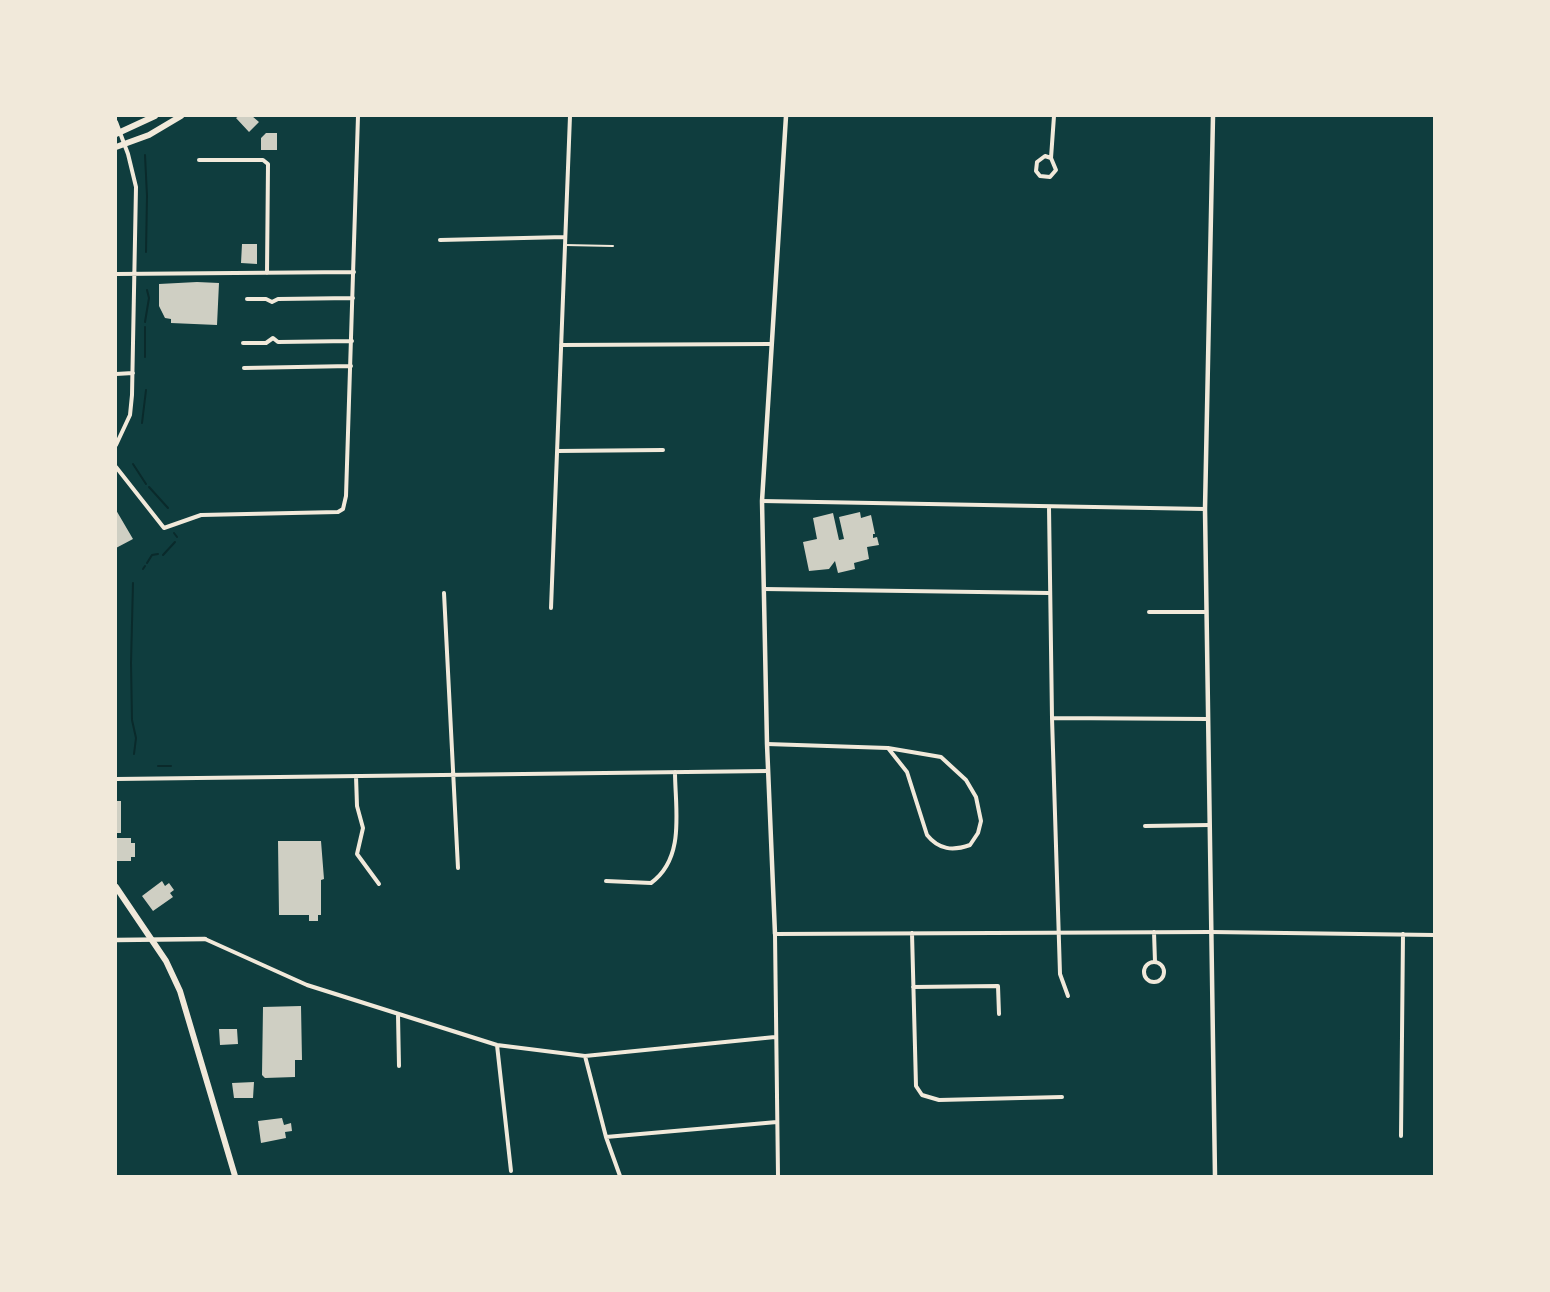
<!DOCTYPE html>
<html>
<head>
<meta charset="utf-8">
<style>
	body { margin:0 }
	#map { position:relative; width:1550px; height:1292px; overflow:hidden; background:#0f3d3e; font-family:Signika,sans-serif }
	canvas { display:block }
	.frame { position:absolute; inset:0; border:117px solid #f1e9da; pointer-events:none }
</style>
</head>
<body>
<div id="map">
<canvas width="1550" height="1292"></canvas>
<div class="frame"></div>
</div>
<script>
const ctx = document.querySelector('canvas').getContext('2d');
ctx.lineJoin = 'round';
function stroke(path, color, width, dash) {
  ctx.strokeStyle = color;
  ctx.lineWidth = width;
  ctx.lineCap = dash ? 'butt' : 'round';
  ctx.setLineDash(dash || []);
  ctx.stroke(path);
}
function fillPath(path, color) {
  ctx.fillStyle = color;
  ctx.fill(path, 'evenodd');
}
stroke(new Path2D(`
	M 145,155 L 147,196 L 146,252
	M 145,322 L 149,298 L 147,290
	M 145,327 L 145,357
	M 142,423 L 146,390
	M 133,464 L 146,484
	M 149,487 L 168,508
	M 174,533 L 177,537
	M 163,555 L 175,542
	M 147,563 L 152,555 L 158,554
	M 143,569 L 145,566
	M 133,583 L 131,663 L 132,720 L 136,738 L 134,754
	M 158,766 L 171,766`), '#0a2a2b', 2);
fillPath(new Path2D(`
	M 239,116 L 252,116 L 259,122 L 249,132 L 236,118 Z
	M 266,133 L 277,133 L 277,150 L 261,150 L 261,138 Z
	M 242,244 L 257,244 L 257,264 L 241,263 Z
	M 197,282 L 219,283 L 217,325 L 171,323 L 171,319 L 165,318 L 159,306 L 159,284 Z
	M 116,510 L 133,539 L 116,548 Z
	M 860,512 L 861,518 L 871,515 L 875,534 L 873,534 L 873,538 L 877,537 L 879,545 L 867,547 L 869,559 L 854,563 L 855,569 L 838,573 L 835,561 L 829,569 L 809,571 L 803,542 L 817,539 L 813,518 L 833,513 L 839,540 L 844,539 L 839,517 Z
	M 116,801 L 121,801 L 121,833 L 116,833 Z
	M 117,838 L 131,838 L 131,843 L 135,843 L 135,857 L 131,857 L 131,861 L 117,861 Z
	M 278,841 L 321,841 L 324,879 L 321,880 L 321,915 L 318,915 L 318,921 L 309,921 L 309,915 L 279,915 Z
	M 162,881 L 165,886 L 169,883 L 174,890 L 170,893 L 173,897 L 153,911 L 142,896 Z
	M 301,1006 L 302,1060 L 295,1060 L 295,1077 L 265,1078 L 262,1075 L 263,1007 Z
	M 219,1029 L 237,1029 L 238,1044 L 220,1045 Z
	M 254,1082 L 253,1098 L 234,1098 L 232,1083 Z
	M 282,1118 L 284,1125 L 291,1123 L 292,1131 L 285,1132 L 286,1138 L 261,1143 L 258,1121 Z`), '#cfcfc3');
stroke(new Path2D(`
	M 565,245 L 613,246`), '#f1e9da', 2);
stroke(new Path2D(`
	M 116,122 L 128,154 L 136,187 L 132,395 L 130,415 L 116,445
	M 1051,158 L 1045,156 L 1037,162 L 1036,171 L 1040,176 L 1050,177 L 1056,170 L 1051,158 L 1054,116
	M 199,160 L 263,160 L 268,164 L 267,273
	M 440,240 L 565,237
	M 116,274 L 354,272
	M 247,299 L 266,299 L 272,302 L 278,299 L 353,298
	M 243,343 L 266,343 L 273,338 L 278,342 L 352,341
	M 561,345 L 770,344
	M 244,368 L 351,366
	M 116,374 L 133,373
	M 557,451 L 663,450
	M 116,467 L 164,528 L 201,515 L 338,512 L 343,509 L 346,496 L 358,116
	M 762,501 L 1205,509
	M 1049,507 L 1052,718 L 1060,974 L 1068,996
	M 764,589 L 1049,593
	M 444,593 L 458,868
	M 551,608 L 570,116
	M 1149,612 L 1206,612
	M 1052,718 L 1208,719
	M 767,744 L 888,748 L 941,757 L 966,780 L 976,797 L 981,821 L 978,833 L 970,845 C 953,851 939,850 927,835 L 907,772 L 888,748
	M 356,776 L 357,806 L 363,828 L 357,854 L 379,884
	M 116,779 L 768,771
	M 1145,826 L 1209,825
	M 606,881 L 651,883 C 686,858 675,808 675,772
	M 1154,932 L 1155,962
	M 912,933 L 916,1086 L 922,1095 L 939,1100 L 1062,1097
	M 205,939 L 307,985 L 497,1045 L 585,1056 L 775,1037
	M1144 972a10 10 0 1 1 20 0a10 10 0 1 1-20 0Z
	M 913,987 L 998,986 L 999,1014
	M 398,1015 L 399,1066
	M 497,1045 L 511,1171
	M 585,1056 L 606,1137 L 620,1176
	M 1401,1136 L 1403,934
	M 606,1137 L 777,1122
	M 778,1176 L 775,934 L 1211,932 L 1434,935`), '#f1e9da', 4);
stroke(new Path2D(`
	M 1213,116 L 1205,509 L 1215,1176
	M 775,934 L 767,744 L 762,501 L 786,116
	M 116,940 L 205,939`), '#f1e9da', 4.5);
stroke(new Path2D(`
	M 116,134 L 155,116
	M 116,147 L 149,135 L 181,116
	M 116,887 L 166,961 L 180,991 L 235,1176`), '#f1e9da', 6);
</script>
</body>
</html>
